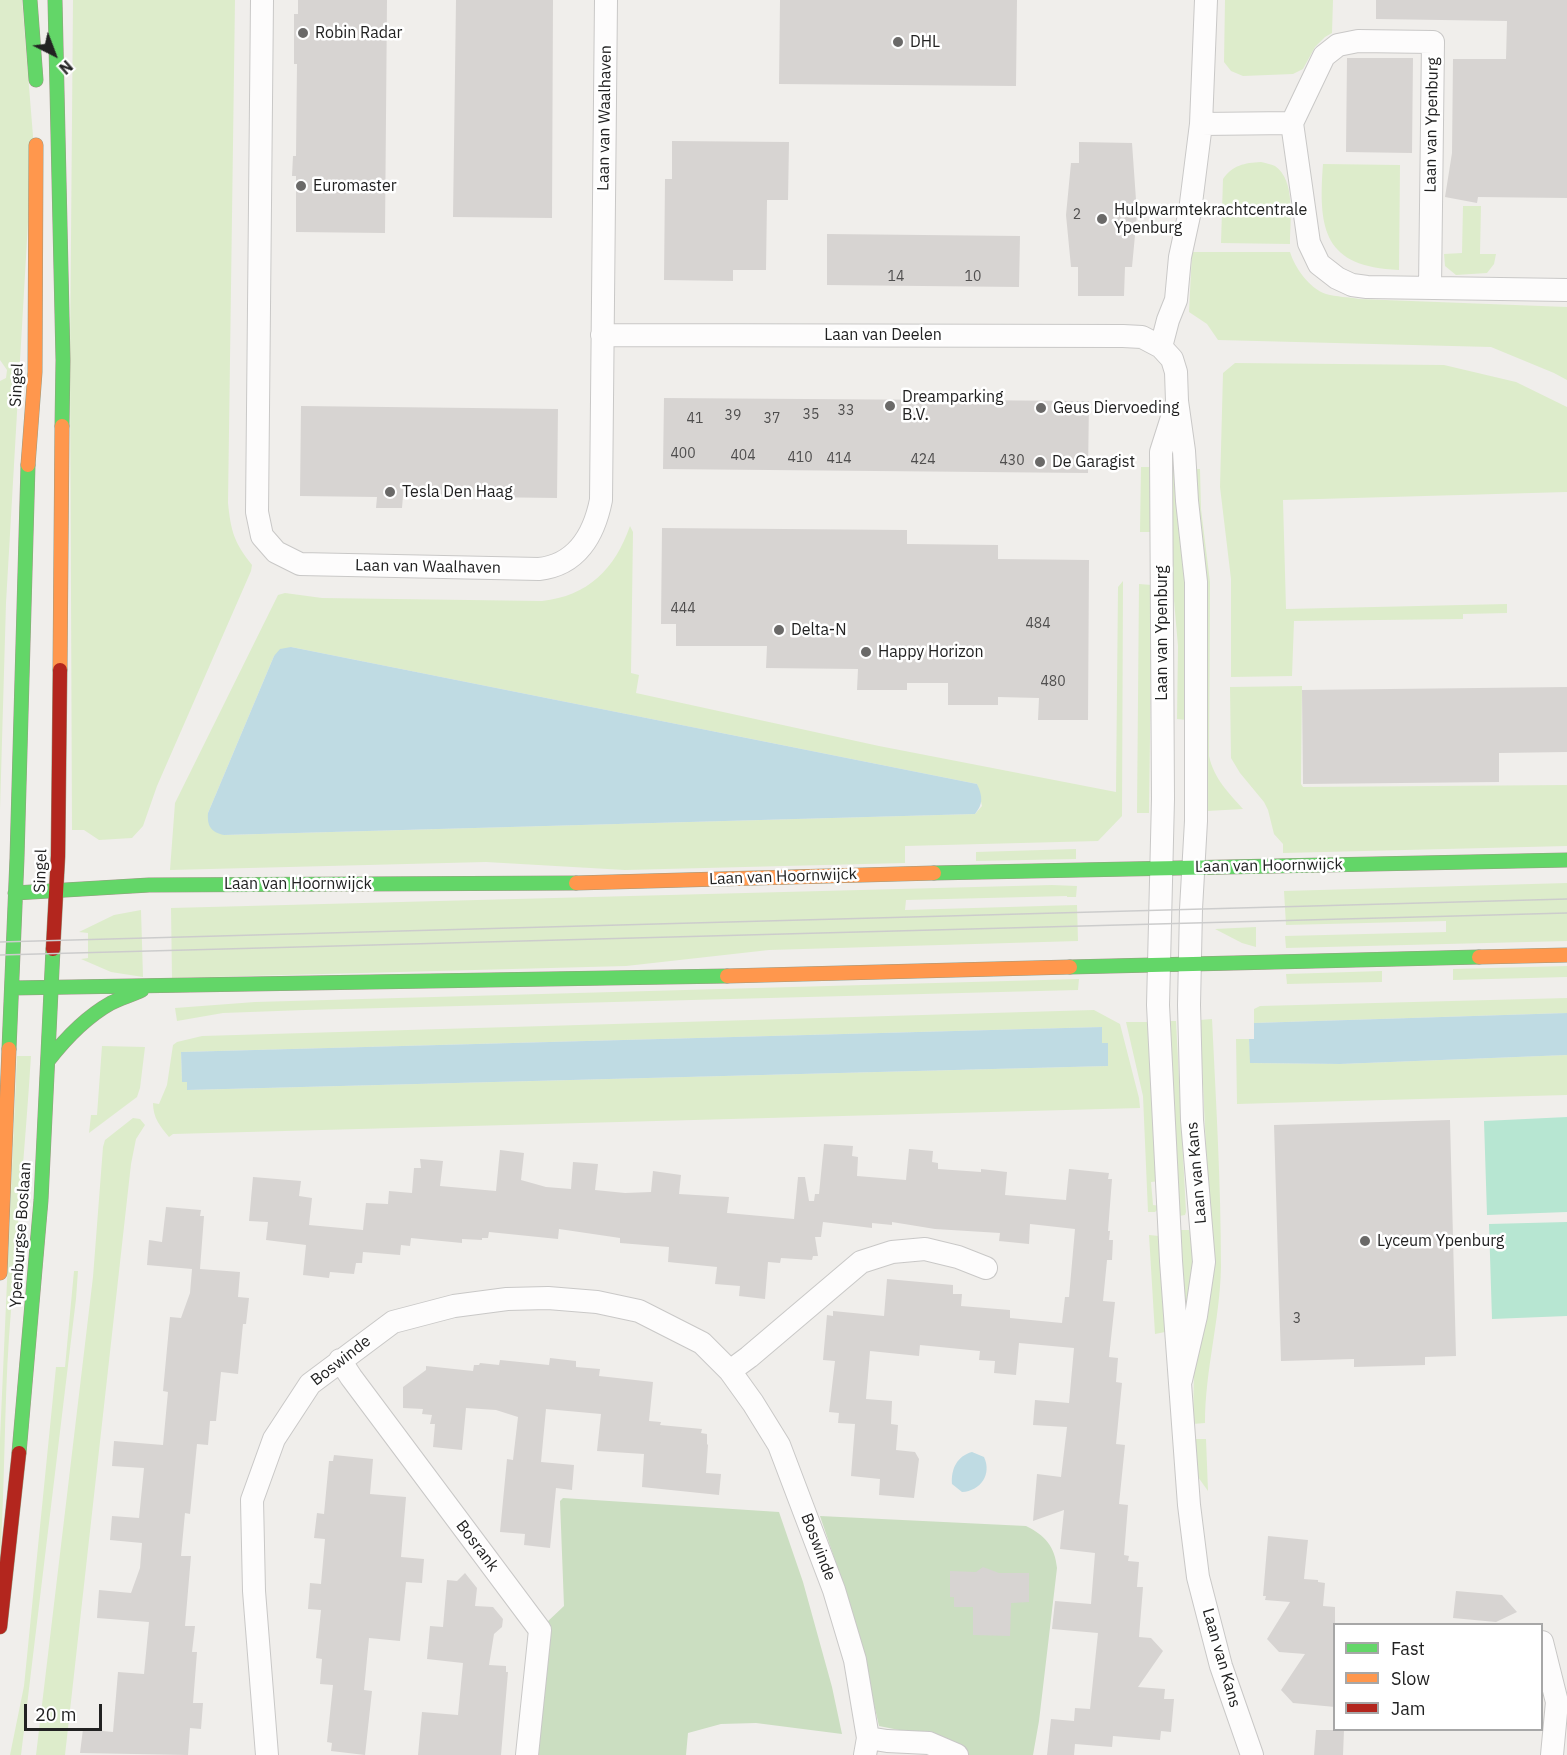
<!DOCTYPE html>
<html>
<head>
<meta charset="utf-8">
<style>
	body { margin:0 }
	#map { position:relative; width:1567px; height:1755px; overflow:hidden; background:#f0eeeb; font-family:"IBM Plex Sans",sans-serif }
	canvas { display:block }
	.legend { position:absolute; left:1333px; top:1623px; width:210px; height:108px; box-sizing:border-box; background:#fff; border:2px solid #a7a7a7; margin:0; padding:8px 10px; list-style:none; font-size:18px; color:#222 }
	.legend li { display:flex; align-items:center; gap:12px; height:30px }
	.legend b { width:30px; border:2px solid #a7a7a7 }
	.north { position:absolute; left:24px; top:24px; width:60px; height:60px; -webkit-text-stroke:4px #fff; paint-order:stroke; rotate:138deg; font-size:16px; font-weight:700; line-height:24px; text-align:center; color:#222 }
	.north::after { content:''; display:block; margin:auto; width:21px; height:27px; background:#222; clip-path:polygon(50% 0,100% 100%,50% 72%,0 100%) }
	.scale { position:absolute; left:24px; top:1704px; width:78px; height:27px; box-sizing:border-box; border:3px solid #222; border-top:0; padding-left:8px; font-size:18px; line-height:21px; white-space:nowrap; color:#222; -webkit-text-stroke:4px #fff; paint-order:stroke }
</style>
</head>
<body>
<div id="map">
<canvas width="1567" height="1755"></canvas>
<ul class="legend">
<li><b style="height:8px;background:#63d668"></b>Fast</li>
<li><b style="height:8px;background:#ff974d"></b>Slow</li>
<li><b style="height:8px;background:#b3261e"></b>Jam</li>
</ul>
<div class="north">N</div>
<div class="scale">20 m</div>
</div>
<script>
const ctx = document.querySelector('canvas').getContext('2d');
ctx.lineJoin = 'round';
function fillPath(path, color) {
  ctx.fillStyle = color;
  ctx.fill(path, 'evenodd');
}
function stroke(path, color, width, dash) {
  ctx.strokeStyle = color;
  ctx.lineWidth = width;
  ctx.lineCap = dash ? 'butt' : 'round';
  ctx.setLineDash(dash || []);
  ctx.stroke(path);
}
function write(font, color, halo, rows, align = 'center') {
  ctx.font = font + ' "IBM Plex Sans",sans-serif';
  ctx.lineWidth = 5;
  ctx.setLineDash([]);
  ctx.textBaseline = 'middle';
  ctx.strokeStyle = halo;
  ctx.fillStyle = color;
  for (const [text, x, y, turn = 0] of rows) {
    ctx.save();
    ctx.translate(x, y);
    ctx.rotate((+turn || 0) * Math.PI / 180);
    ctx.textAlign = isNaN(turn) ? turn : align;
    if (halo) ctx.strokeText(text, 0, 0);
    ctx.fillText(text, 0, 0);
    ctx.restore();
  }
}
fillPath(new Path2D(`
	M 0,0 L 22,0 L 33,136 L 6,603 L 0,810 L 0,381 L 6,378 L 7,370 L 0,360 Z
	M 73,0 L 235,0 L 228,503 C 231,532 234,542 252,565 L 251,571 L 157,786 L 143,826 L 132,838 L 99,840 L 84,830 L 72,830 L 70,358 Z
	M 1225,0 L 1333,0 L 1332,33 L 1325,37 L 1315,47 L 1303,69 L 1293,74 L 1243,76 L 1231,71 L 1224,62 Z
	M 1261,162 C 1265,163 1271,164 1275,166 C 1296,180 1290,222 1290,244 L 1221,243 L 1223,179 C 1233,165 1244,163 1261,162 Z
	M 1323,164 L 1400,165 L 1399,270 C 1324,267 1318,230 1323,164 Z
	M 1463,206 L 1481,206 L 1480,254 L 1496,254 L 1494,264 L 1487,273 L 1456,275 L 1445,266 L 1444,254 L 1462,253 Z
	M 1192,252 L 1290,252 C 1295,268 1309,288 1326,294 C 1336,297 1349,297 1359,299 L 1567,307 L 1567,380 L 1554,373 L 1491,347 L 1218,340 L 1207,324 L 1189,312 Z
	M 1235,363 L 1444,365 L 1516,382 L 1567,407 L 1567,492 L 1283,500 L 1286,609 L 1507,604 L 1507,613 L 1463,614 L 1463,619 L 1294,621 L 1292,676 L 1231,677 L 1231,579 L 1220,487 L 1223,373 Z
	M 1141,467 L 1156,467 L 1154,532 L 1140,532 Z
	M 1171,467 L 1178,467 L 1187,554 L 1187,720 L 1177,719 L 1178,646 L 1168,532 Z
	M 1192,469 L 1200,469 L 1201,509 L 1210,582 L 1209,756 C 1214,779 1229,793 1243,809 L 1207,811 Z
	M 630,526 L 633,532 L 631,673 L 639,675 L 636,693 L 879,746 L 1116,792 L 1118,587 L 1123,581 L 1122,816 L 1098,841 L 905,846 L 905,863 L 625,870 L 486,862 L 170,870 L 175,803 L 278,595 L 285,593 L 322,598 L 542,601 C 588,596 615,569 630,526 ZM 291,647 L 977,784 L 982,806 L 975,814 L 224,835 L 208,813 L 274,656 Z
	M 1139,584 L 1152,585 L 1149,813 L 1137,813 Z
	M 1302,686 L 1301,784 L 1303,787 L 1567,785 L 1567,846 L 1283,853 L 1283,844 L 1274,834 L 1268,810 L 1264,802 L 1240,773 L 1231,758 L 1230,687 Z
	M 1076,849 L 1076,859 L 976,861 L 976,852 Z
	M 1567,883 L 1567,941 L 1286,948 L 1285,936 L 1446,932 L 1446,921 L 1286,925 L 1284,891 Z
	M 1052,885 L 1077,886 L 1076,897 L 1067,897 L 1067,896 L 906,900 L 905,910 L 1077,905 L 1078,941 L 769,950 L 626,966 L 172,978 L 171,908 Z
	M 141,910 L 143,977 L 111,972 L 81,959 L 88,958 L 88,933 L 79,932 L 114,915 Z
	M 1256,927 L 1256,947 L 1242,943 L 1215,929 Z
	M 1567,966 L 1567,977 L 1453,980 L 1453,969 Z
	M 1382,971 L 1382,982 L 1287,984 L 1286,974 Z
	M 1079,979 L 1078,990 L 305,1010 L 223,1013 L 177,1021 L 175,1008 L 255,1002 Z
	M 1567,998 L 1567,1013 L 1254,1023 L 1254,1009 L 1260,1006 Z
	M 1094,1010 L 1120,1024 L 1139,1098 L 1140,1108 L 173,1134 L 169,1137 C 160,1126 153,1118 153,1103 L 159,1104 L 167,1085 L 173,1045 L 177,1042 L 202,1036 ZM 1102,1027 L 1102,1043 L 1108,1044 L 1108,1066 L 188,1090 L 187,1082 L 182,1082 L 181,1052 Z
	M 1212,1019 C 1216,1102 1221,1185 1221,1267 C 1220,1320 1205,1370 1205,1423 L 1193,1424 L 1194,1367 L 1210,1236 L 1200,1020 Z
	M 1167,1021 L 1176,1021 L 1186,1212 L 1185,1215 L 1179,1216 Z
	M 1126,1022 L 1151,1022 L 1160,1181 L 1151,1182 L 1153,1205 L 1161,1206 L 1155,1212 L 1148,1212 L 1143,1096 Z
	M 1236,1039 L 1249,1039 L 1251,1063 L 1340,1064 L 1567,1055 L 1567,1095 L 1237,1104 Z
	M 102,1046 L 145,1047 L 140,1088 L 137,1097 L 89,1133 L 91,1115 L 97,1115 Z
	M 17,1056 L 31,1056 C 25,1150 16,1244 9,1337 C 4,1411 5,1486 0,1560 L 0,1439 Z
	M 133,1118 L 140,1119 L 145,1125 L 136,1139 L 131,1164 L 65,1755 L 36,1755 L 93,1277 L 103,1147 L 105,1140 Z
	M 1180,1230 L 1189,1230 C 1204,1251 1191,1305 1187,1330 Z
	M 1149,1235 L 1159,1236 L 1165,1332 L 1155,1334 Z
	M 74,1271 L 78,1271 L 76,1299 L 21,1755 L 10,1755 L 24,1686 L 56,1367 L 65,1367 Z
	M 1193,1439 L 1206,1439 L 1208,1491 L 1198,1477 Z`), '#ddeccb');
fillPath(new Path2D(`
	M 563,1498 L 779,1512 L 803,1582 L 832,1687 L 842,1734 L 756,1723 L 721,1724 L 688,1733 L 686,1755 L 536,1755 L 546,1623 L 564,1606 L 560,1501 Z
	M 820,1516 L 1026,1526 C 1045,1535 1055,1547 1057,1568 L 1039,1721 L 1033,1755 L 968,1755 L 924,1735 L 879,1726 L 868,1678 L 839,1572 Z`), '#cbdec1');
fillPath(new Path2D(`
	M 1567,1117 L 1567,1212 L 1487,1215 L 1484,1121 Z
	M 1567,1222 L 1567,1316 L 1492,1319 L 1489,1224 Z`), '#b7e6d2');
fillPath(new Path2D(`
	M 291,647 L 977,784 C 983,797 983,804 975,814 L 224,835 C 211,832 207,826 208,813 L 274,656 L 280,649 Z
	M 1567,1013 L 1567,1055 L 1340,1064 L 1250,1063 L 1249,1039 L 1254,1039 L 1254,1023 Z
	M 1102,1027 L 1102,1043 L 1108,1043 L 1108,1066 L 187,1090 L 187,1082 L 182,1082 L 181,1052 Z
	M 972,1452 L 984,1457 C 992,1474 981,1491 962,1492 L 952,1484 C 951,1469 957,1456 972,1452 Z`), '#bfdbe3');
fillPath(new Path2D(`
	M 298,0 L 387,0 L 385,233 L 296,232 L 296,176 L 292,176 L 293,156 L 296,156 L 297,64 L 294,64 L 294,14 L 298,14 Z
	M 456,0 L 553,0 L 552,218 L 453,217 Z
	M 780,0 L 1017,0 L 1016,86 L 779,84 Z
	M 1376,0 L 1567,0 L 1567,198 L 1478,197 L 1477,203 L 1445,197 L 1452,153 L 1453,59 L 1506,59 L 1507,21 L 1376,19 Z
	M 1347,58 L 1413,58 L 1412,153 L 1346,152 Z
	M 672,141 L 789,142 L 788,200 L 767,200 L 766,270 L 733,270 L 733,281 L 664,280 L 665,179 L 672,179 Z
	M 1079,142 L 1132,143 L 1137,214 L 1132,267 L 1125,267 L 1124,296 L 1078,296 L 1078,267 L 1071,267 L 1066,215 L 1071,163 L 1079,163 Z
	M 827,234 L 1020,236 L 1019,287 L 827,285 Z
	M 664,398 L 1089,401 L 1088,473 L 663,469 Z
	M 301,406 L 558,409 L 557,498 L 403,496 L 402,508 L 376,508 L 377,497 L 300,496 Z
	M 662,528 L 907,530 L 907,544 L 998,545 L 998,559 L 1089,560 L 1088,720 L 1038,720 L 1039,698 L 998,697 L 998,705 L 948,705 L 948,683 L 907,683 L 907,690 L 857,690 L 858,669 L 766,668 L 767,646 L 676,646 L 676,624 L 661,624 Z
	M 1567,687 L 1567,752 L 1499,753 L 1499,782 L 1303,784 L 1302,690 Z
	M 1450,1120 L 1456,1356 L 1425,1357 L 1425,1365 L 1354,1367 L 1354,1359 L 1281,1361 L 1274,1125 Z
	M 824,1144 L 853,1146 L 852,1156 L 858,1157 L 857,1176 L 906,1180 L 909,1149 L 933,1151 L 932,1162 L 938,1163 L 938,1169 L 981,1172 L 981,1169 L 1007,1172 L 1005,1195 L 1066,1200 L 1069,1169 L 1109,1173 L 1108,1179 L 1112,1179 L 1108,1231 L 1110,1231 L 1109,1240 L 1113,1240 L 1112,1260 L 1107,1260 L 1103,1301 L 1115,1302 L 1109,1357 L 1118,1358 L 1116,1382 L 1122,1383 L 1116,1444 L 1125,1445 L 1119,1504 L 1128,1505 L 1124,1555 L 1129,1556 L 1128,1561 L 1139,1562 L 1137,1587 L 1143,1587 L 1139,1637 L 1151,1638 L 1163,1651 L 1138,1687 L 1165,1689 L 1164,1699 L 1174,1699 L 1171,1732 L 1161,1731 L 1160,1740 L 1113,1736 L 1112,1747 L 1075,1744 L 1074,1755 L 1047,1755 L 1051,1719 L 1074,1721 L 1075,1708 L 1090,1709 L 1098,1633 L 1052,1629 L 1055,1601 L 1091,1604 L 1095,1553 L 1060,1549 L 1064,1510 L 1033,1521 L 1037,1474 L 1061,1477 L 1067,1427 L 1033,1425 L 1035,1400 L 1069,1403 L 1074,1348 L 1019,1343 L 1016,1375 L 994,1373 L 995,1361 L 979,1360 L 980,1351 L 920,1345 L 919,1356 L 870,1351 L 866,1399 L 892,1401 L 891,1424 L 898,1425 L 896,1450 L 915,1452 L 919,1459 L 914,1498 L 879,1495 L 880,1479 L 851,1476 L 855,1424 L 838,1423 L 839,1413 L 829,1412 L 835,1361 L 823,1360 L 827,1315 L 833,1316 L 833,1311 L 884,1316 L 887,1279 L 953,1285 L 953,1294 L 962,1294 L 961,1306 L 1010,1310 L 1010,1318 L 1062,1323 L 1065,1297 L 1069,1297 L 1075,1229 L 1030,1224 L 1029,1244 L 999,1241 L 1000,1233 L 935,1229 L 892,1222 L 892,1225 L 872,1223 L 872,1228 L 823,1222 L 821,1237 L 815,1237 L 818,1256 L 813,1256 L 812,1260 L 781,1258 L 780,1263 L 768,1262 L 765,1299 L 739,1296 L 740,1286 L 715,1284 L 717,1267 L 668,1262 L 669,1247 L 620,1243 L 620,1238 L 559,1229 L 558,1239 L 489,1232 L 488,1238 L 482,1238 L 482,1240 L 462,1239 L 462,1243 L 411,1238 L 410,1246 L 401,1245 L 400,1255 L 363,1252 L 362,1263 L 356,1263 L 354,1274 L 330,1272 L 329,1278 L 303,1275 L 306,1245 L 266,1240 L 268,1222 L 249,1221 L 253,1177 L 301,1181 L 299,1196 L 312,1198 L 309,1225 L 363,1230 L 366,1203 L 388,1204 L 389,1191 L 412,1193 L 414,1168 L 421,1168 L 420,1159 L 443,1161 L 440,1186 L 496,1191 L 500,1150 L 524,1153 L 521,1180 L 546,1187 L 571,1189 L 573,1162 L 598,1164 L 595,1190 L 625,1193 L 651,1192 L 653,1171 L 681,1175 L 679,1194 L 729,1197 L 727,1213 L 794,1219 L 798,1177 L 805,1177 L 809,1201 L 814,1201 L 815,1194 L 819,1194 Z
	M 166,1207 L 201,1210 L 200,1216 L 204,1216 L 200,1269 L 240,1272 L 238,1297 L 249,1298 L 246,1324 L 243,1324 L 238,1374 L 221,1372 L 216,1421 L 210,1421 L 208,1445 L 197,1444 L 190,1514 L 185,1513 L 181,1556 L 191,1556 L 185,1626 L 195,1626 L 192,1652 L 197,1652 L 193,1703 L 203,1703 L 201,1729 L 190,1728 L 188,1755 L 80,1753 L 83,1729 L 113,1732 L 118,1672 L 144,1674 L 149,1622 L 97,1618 L 99,1590 L 131,1593 L 140,1568 L 142,1543 L 110,1540 L 112,1516 L 139,1518 L 144,1468 L 112,1466 L 114,1441 L 163,1445 L 168,1392 L 163,1391 L 170,1317 L 181,1318 L 190,1293 L 192,1269 L 147,1265 L 149,1240 L 162,1242 Z
	M 550,1358 L 576,1361 L 576,1367 L 600,1369 L 599,1376 L 653,1382 L 649,1421 L 661,1422 L 660,1425 L 702,1429 L 701,1433 L 707,1434 L 707,1444 L 708,1445 L 706,1473 L 721,1474 L 719,1495 L 642,1487 L 644,1454 L 597,1451 L 601,1414 L 546,1409 L 541,1462 L 574,1465 L 572,1490 L 556,1488 L 550,1548 L 524,1545 L 525,1534 L 500,1532 L 507,1459 L 513,1460 L 518,1417 L 496,1410 L 466,1408 L 462,1450 L 433,1447 L 435,1424 L 430,1424 L 432,1415 L 422,1414 L 423,1409 L 403,1408 L 403,1387 L 426,1370 L 426,1366 L 473,1371 L 474,1365 L 479,1365 L 480,1363 L 499,1365 L 500,1360 L 549,1365 Z
	M 334,1455 L 373,1459 L 370,1494 L 406,1497 L 401,1557 L 424,1559 L 422,1583 L 406,1582 L 400,1641 L 369,1638 L 364,1690 L 372,1691 L 365,1755 L 331,1751 L 332,1743 L 327,1742 L 333,1685 L 320,1684 L 322,1659 L 316,1658 L 321,1610 L 308,1609 L 310,1583 L 321,1584 L 325,1539 L 314,1538 L 317,1513 L 324,1514 L 329,1461 L 333,1461 Z
	M 1268,1536 L 1308,1540 L 1304,1579 L 1318,1580 L 1318,1582 L 1325,1583 L 1323,1606 L 1335,1607 L 1335,1707 L 1293,1703 L 1281,1690 L 1305,1654 L 1279,1652 L 1267,1639 L 1290,1602 L 1265,1600 L 1266,1596 L 1263,1596 Z
	M 983,1567 L 999,1573 L 1029,1573 L 1029,1602 L 1011,1603 L 1010,1636 L 973,1635 L 973,1607 L 954,1607 L 954,1597 L 950,1597 L 950,1571 L 976,1572 Z
	M 465,1573 L 477,1588 L 475,1606 L 493,1607 L 503,1619 L 502,1627 L 494,1634 L 489,1665 L 506,1666 L 506,1672 L 508,1672 L 501,1755 L 418,1755 L 422,1712 L 458,1715 L 463,1663 L 427,1659 L 430,1626 L 443,1627 L 447,1580 L 457,1581 Z
	M 1456,1591 L 1502,1595 L 1517,1612 L 1496,1622 L 1453,1618 Z
	M 1316,1730 L 1344,1730 L 1343,1755 L 1314,1755 Z`), '#d7d4d2');
const street = new Path2D(`
	M 262,0 L 257,512 L 262,536 L 276,552 L 300,564 L 539,569 C 577,565 594,535 601,500 L 606,0
	M 1206,0 L 1201,124 L 1292,123
	M 1430,288 L 1433,42 L 1358,41 L 1338,45 L 1324,56 L 1292,123 L 1309,243 L 1319,264 L 1337,278 L 1352,285 L 1367,287 L 1567,290
	M 602,335 L 1123,336 L 1142,337 L 1161,347 L 1172,359 L 1176,372 L 1177,401 L 1184,451 L 1187,501 L 1196,582 L 1196,821 L 1191,909 L 1189,1005 L 1192,1120 L 1204,1262 L 1196,1316 L 1181,1380
	M 1161,347 L 1168,320 L 1176,300 L 1180,257 L 1190,211 L 1201,124
	M 1175,408 L 1161,452 L 1163,799 L 1158,1005 L 1171,1261 L 1189,1505 L 1198,1577 L 1221,1666 L 1252,1755
	M 340,1360 L 351,1377 L 540,1630 L 527,1755
	M 730,1371 L 749,1357 L 861,1262 L 892,1252 L 925,1249 L 958,1257 L 986,1268
	M 1542,1642 L 1557,1702 L 1552,1755
	M 868,1738 L 887,1741 L 929,1743 L 957,1755
	M 267,1755 L 254,1591 L 252,1500 L 274,1439 L 310,1384 L 393,1322 L 454,1306 L 507,1299 L 548,1298 L 597,1302 L 639,1311 L 702,1343 L 730,1371 L 753,1403 L 779,1445 L 834,1590 L 855,1660 L 868,1738 L 865,1755`);
const fast = new Path2D(`
	M 30,0 L 36,80
	M 55,0 L 63,360 L 62,426
	M 934,873 L 1567,860
	M 15,893 L 149,885 L 576,883
	M 1070,967 L 1479,957
	M 12,988 L 727,976
	M 9,1049 L 17,858 L 28,465
	M 48,1061 C 65,1039 86,1017 111,1003 C 121,998 132,995 142,990
	M 19,1453 L 41,1200 L 53,949`);
const slow = new Path2D(`
	M 28,465 L 35,372 L 36,145
	M 60,670 L 62,426
	M 576,883 L 934,873
	M 1479,957 L 1567,955
	M 727,976 L 1070,967
	M 0,1273 L 9,1049`);
const jam = new Path2D(`
	M 53,949 L 58,856 L 60,670
	M 0,1627 L 19,1453`);
stroke(street, '#c9c8c7', 24);
stroke(fast, '#999a82', 15);
stroke(slow, '#999a82', 15);
stroke(jam, '#999a82', 15);
stroke(street, '#fdfcfc', 22);
stroke(fast, '#63d668', 14);
stroke(slow, '#ff974d', 14);
stroke(jam, '#b3261e', 14);
stroke(new Path2D(`
	M 0,942 L 1567,899
	M 0,955 L 1567,913`), '#ccc', 1.5);
for (const [x, y, r, color] of [
	[303,33,6,"#6a6968"],
	[898,42,6,"#6a6968"],
	[301,186,6,"#6a6968"],
	[1102,219,6,"#6a6968"],
	[890,406,6,"#6a6968"],
	[1041,408,6,"#6a6968"],
	[1040,462,6,"#6a6968"],
	[390,492,6,"#6a6968"],
	[779,630,6,"#6a6968"],
	[866,652,6,"#6a6968"],
	[1365,1241,6,"#6a6968"]
]) {
  const dot = new Path2D();
  dot.arc(x, y, r, 0, 2 * Math.PI);
  ctx.fillStyle = color;
  ctx.fill(dot);
  stroke(dot, '#fff', 2);
}
write('14px', '#4f4e4e', null, [
	["2",1077,215],
	["14",896,277],
	["10",973,277],
	["33",846,411],
	["35",811,415],
	["39",733,416],
	["41",695,419],
	["37",772,419],
	["400",683,454],
	["404",743,456],
	["410",800,458],
	["414",839,459],
	["424",923,460],
	["430",1012,461],
	["444",683,609],
	["484",1038,624],
	["480",1053,682],
	["3",1297,1319]
]);
write('16px', '#222', '#fff', [
	["Robin Radar",315,33],
	["DHL",910,42],
	["Euromaster",313,186],
	["Hulpwarmtekrachtcentrale",1114,210],
	["Ypenburg",1114,228],
	["Dreamparking",902,397],
	["B.V.",902,415],
	["Geus Diervoeding",1053,408],
	["De Garagist",1052,462],
	["Tesla Den Haag",402,492],
	["Delta-N",791,630],
	["Happy Horizon",878,652],
	["Lyceum Ypenburg",1377,1241]
], 'left');
write('16px', '#222', '#fff', [
	["Laan van Waalhaven",605,118,-89],
	["Laan van Ypenburg",1432,125,-89],
	["Laan van Deelen",883,335],
	["Singel",17,385,-87],
	["Laan van Waalhaven",428,567,1],
	["Laan van Ypenburg",1162,633,-90],
	["Laan van Hoornwijck",1269,866,-1],
	["Singel",41,871,-88],
	["Laan van Hoornwijck",783,877,-2],
	["Laan van Hoornwijck",298,884],
	["Laan van Kans",1197,1173,-95],
	["Ypenburgse Boslaan",21,1235,-86],
	["Boswinde",341,1361,-38],
	["Bosrank",477,1546,53],
	["Boswinde",818,1547,69],
	["Laan van Kans",1221,1658,74]
]);
</script>
</body>
</html>
